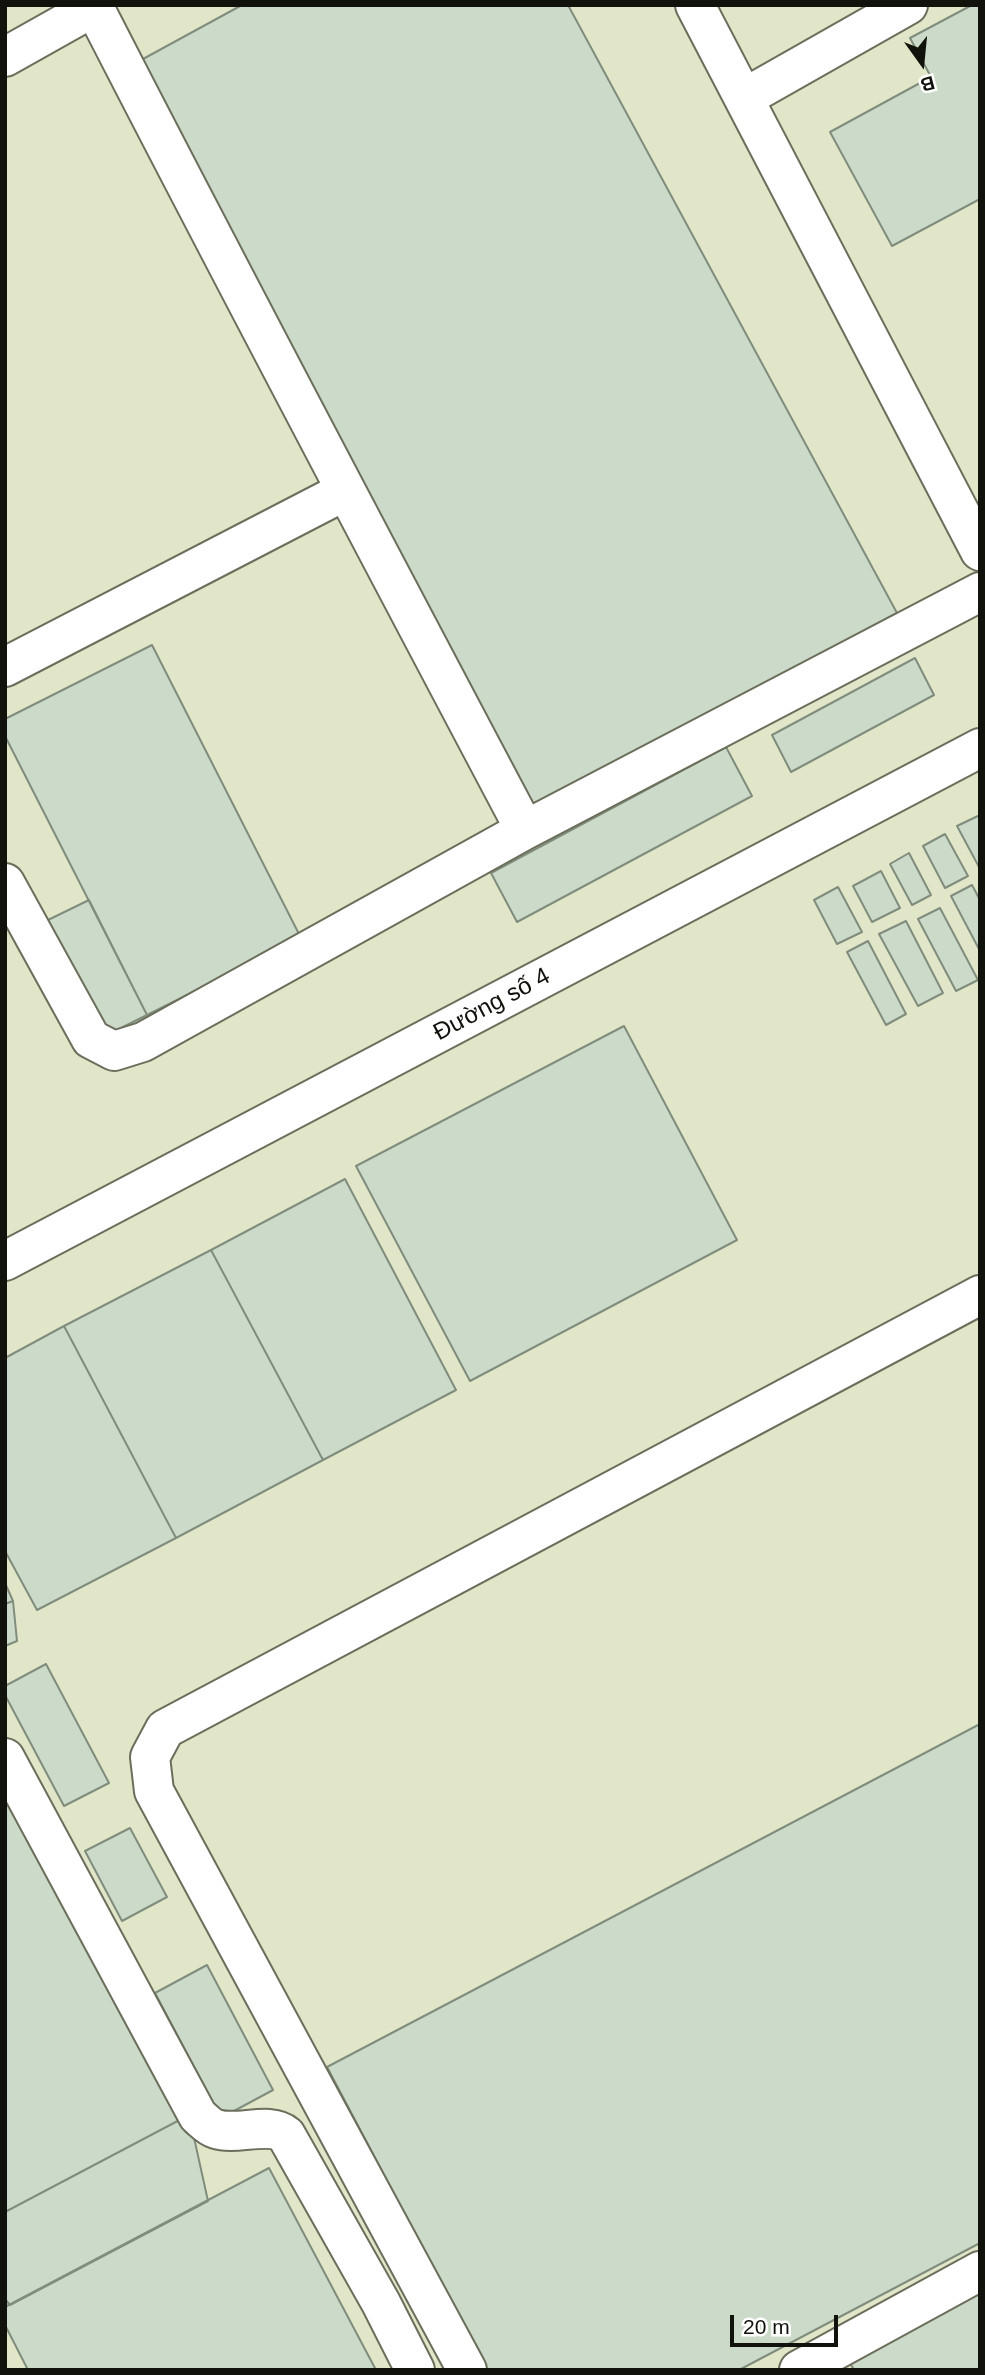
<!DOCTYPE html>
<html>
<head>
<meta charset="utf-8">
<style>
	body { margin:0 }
	#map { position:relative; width:985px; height:2375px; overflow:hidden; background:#ecefda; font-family:Arial,sans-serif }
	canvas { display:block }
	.frame { position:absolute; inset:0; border:7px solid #11120b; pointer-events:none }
	.north { position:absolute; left:887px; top:28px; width:70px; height:70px; -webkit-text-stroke:5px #fff; paint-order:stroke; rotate:165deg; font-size:19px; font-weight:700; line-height:28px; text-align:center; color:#11120b }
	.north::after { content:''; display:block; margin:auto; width:24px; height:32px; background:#11120b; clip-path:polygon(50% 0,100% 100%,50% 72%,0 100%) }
	.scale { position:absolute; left:730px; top:2315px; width:108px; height:32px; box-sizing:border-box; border:4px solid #11120b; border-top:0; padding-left:9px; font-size:21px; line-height:24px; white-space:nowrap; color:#11120b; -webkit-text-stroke:5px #fff; paint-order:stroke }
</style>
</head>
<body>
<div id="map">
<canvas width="985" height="2375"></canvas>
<div class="frame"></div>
<div class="north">B</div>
<div class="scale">20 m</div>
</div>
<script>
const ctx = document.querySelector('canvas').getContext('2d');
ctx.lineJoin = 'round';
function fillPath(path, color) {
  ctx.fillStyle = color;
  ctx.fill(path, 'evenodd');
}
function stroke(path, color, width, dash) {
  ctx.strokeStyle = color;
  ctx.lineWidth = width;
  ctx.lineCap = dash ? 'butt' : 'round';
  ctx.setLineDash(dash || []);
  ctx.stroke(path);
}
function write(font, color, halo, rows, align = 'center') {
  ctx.font = font + ' Arial,sans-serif';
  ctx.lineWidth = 7;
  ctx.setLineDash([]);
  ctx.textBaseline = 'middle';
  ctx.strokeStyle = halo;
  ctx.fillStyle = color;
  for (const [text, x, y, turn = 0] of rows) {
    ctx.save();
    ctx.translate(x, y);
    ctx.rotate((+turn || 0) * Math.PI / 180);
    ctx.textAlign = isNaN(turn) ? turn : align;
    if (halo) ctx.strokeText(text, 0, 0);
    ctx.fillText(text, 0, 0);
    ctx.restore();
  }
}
fillPath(new Path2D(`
	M 5,5 L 980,5 L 980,2370 L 5,2370 Z`), '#e1e6c9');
const building = new Path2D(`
	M 242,5 L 568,5 L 897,613 L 533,809 L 132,65 Z
	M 972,5 L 980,5 L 980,199 L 892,246 L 830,132 L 931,77 L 910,38 Z
	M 152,645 L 301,938 L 147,1015 L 5,736 L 5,719 Z
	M 915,658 L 934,695 L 791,772 L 772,735 Z
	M 726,747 L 752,796 L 517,922 L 491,873 Z
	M 980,815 L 980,866 L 979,867 L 957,826 Z
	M 945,834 L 968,876 L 945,888 L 923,846 Z
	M 909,853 L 931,895 L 912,905 L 890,864 Z
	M 881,871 L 900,908 L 872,922 L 853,886 Z
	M 972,885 L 980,900 L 980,951 L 951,896 Z
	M 838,887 L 862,932 L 837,944 L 814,900 Z
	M 89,900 L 147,1015 L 107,1035 L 48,920 Z
	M 940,908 L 978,980 L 956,991 L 918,919 Z
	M 906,921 L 943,993 L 918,1006 L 879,934 Z
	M 868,941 L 906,1014 L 886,1025 L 847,952 Z
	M 624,1026 L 737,1240 L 470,1381 L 356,1166 Z
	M 345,1179 L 456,1390 L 323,1460 L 211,1250 Z
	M 211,1250 L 323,1460 L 176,1538 L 64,1326 Z
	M 64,1326 L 176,1538 L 37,1610 L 5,1551 L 5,1358 Z
	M 5,1583 L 13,1601 L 5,1604 Z
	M 13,1601 L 17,1641 L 5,1646 L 5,1604 Z
	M 46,1664 L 109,1783 L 64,1806 L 5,1695 L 5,1686 Z
	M 980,1724 L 980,2243 L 739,2370 L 487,2370 L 327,2067 Z
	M 5,1769 L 189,2115 L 5,2212 Z
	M 130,1828 L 167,1897 L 122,1921 L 85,1851 Z
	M 207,1965 L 273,2090 L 221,2118 L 155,1993 Z
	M 189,2115 L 208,2201 L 10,2305 L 5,2299 L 5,2212 Z
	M 269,2168 L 376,2370 L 28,2370 L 5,2325 L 5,2307 Z
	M 980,2280 L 980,2370 L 854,2370 L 845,2354 Z`);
fillPath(building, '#ccdac9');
stroke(building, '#808d7d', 2);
const minor = new Path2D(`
	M 96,5 L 94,7 C 235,282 380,556 525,830
	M 695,5 L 980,551
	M 5,57 L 94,7
	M 744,98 L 908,5
	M 5,667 L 345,491
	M 5,883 L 91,1039 L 114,1051 L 143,1042 L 525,830 L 980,592
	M 5,1261 L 980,748
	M 5,1758 L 198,2116 C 203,2120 209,2127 216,2129 C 237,2136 270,2121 286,2135 L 381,2303 L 415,2370
	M 467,2370 L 154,1791 L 150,1757 L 165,1729 L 980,1295
	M 799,2370 L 980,2271`);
stroke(minor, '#6b6e5b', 42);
stroke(minor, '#fff', 38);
write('24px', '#11120b', '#fff', [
	["Đường số 4",492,1005,-28]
]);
</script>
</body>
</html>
